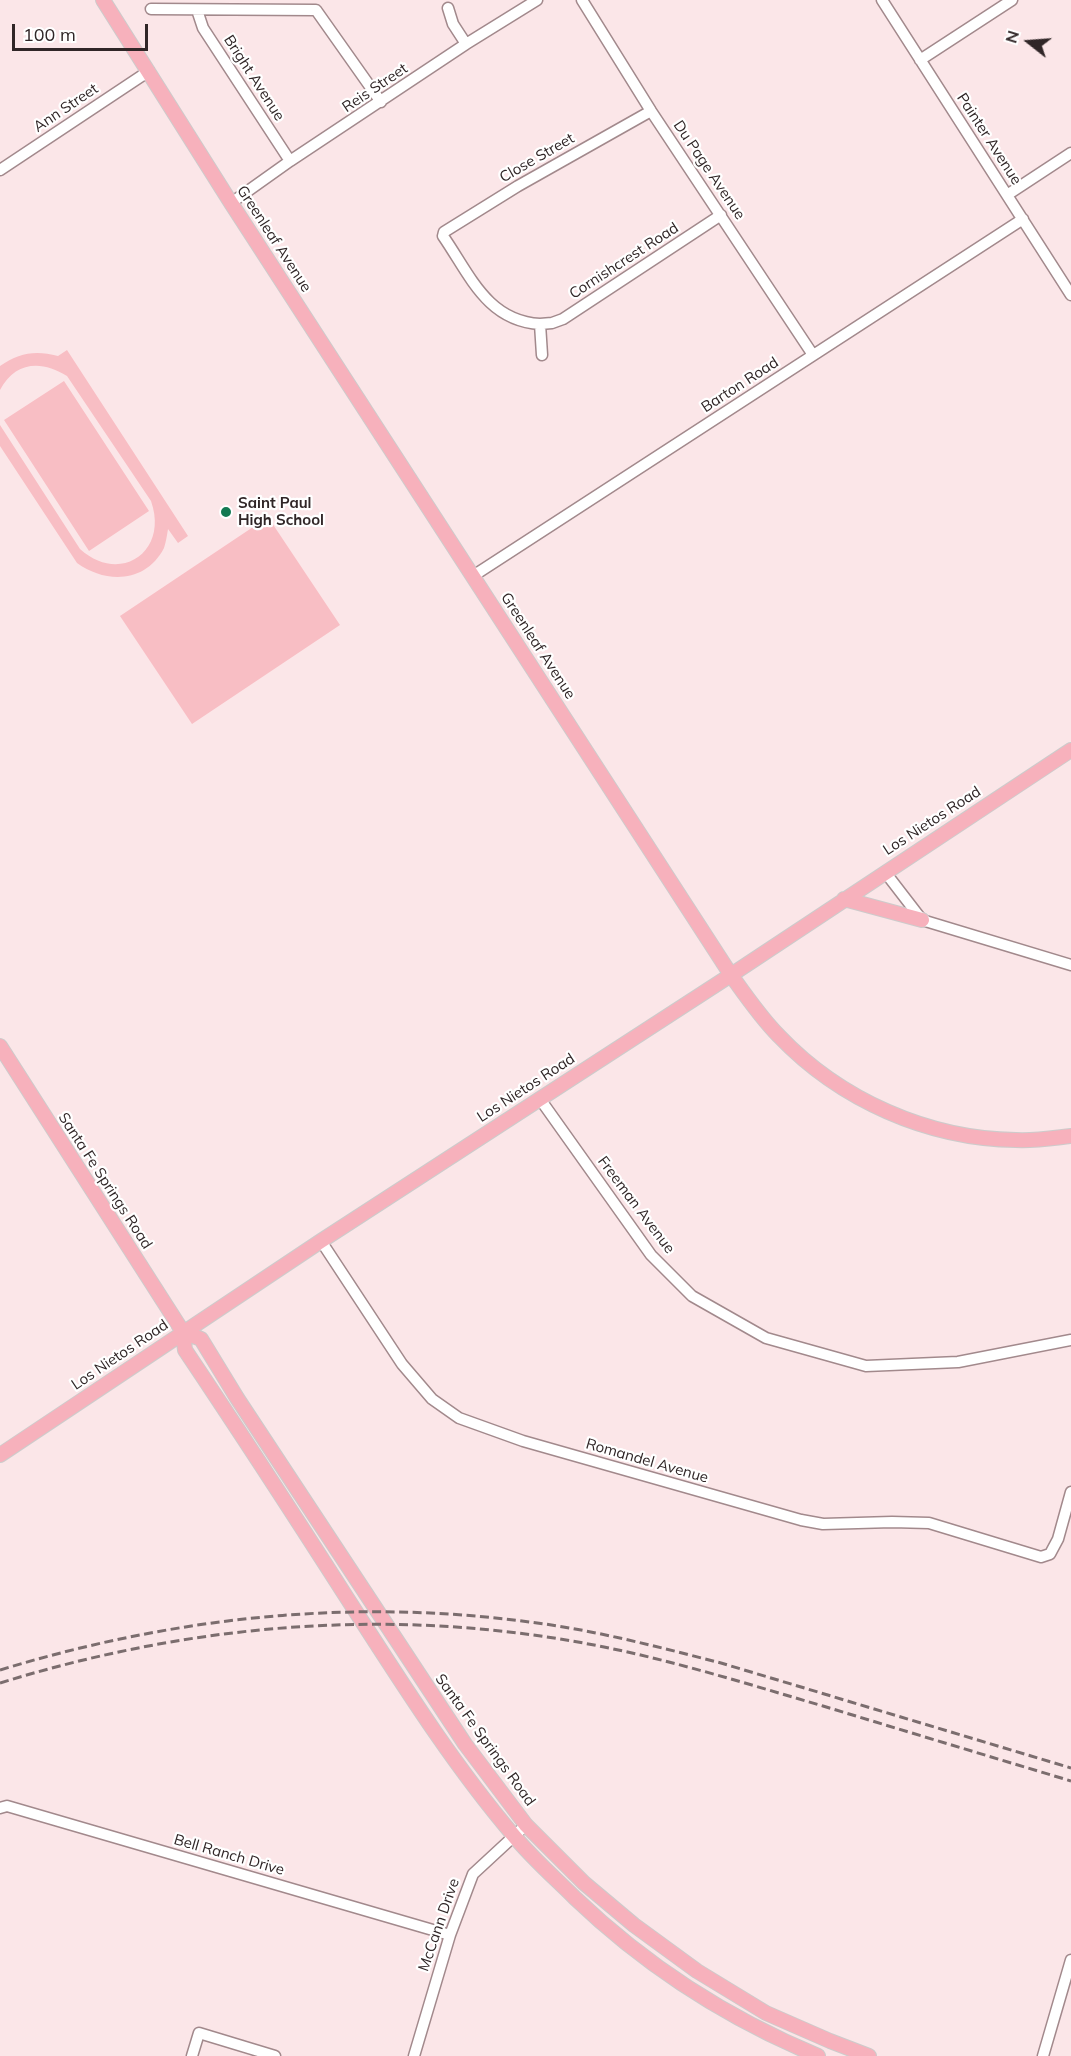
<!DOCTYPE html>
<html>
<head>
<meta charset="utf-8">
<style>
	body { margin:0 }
	#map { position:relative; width:1071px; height:2056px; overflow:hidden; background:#fbe6e8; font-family:Mulish,sans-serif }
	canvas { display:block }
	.north { position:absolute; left:999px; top:12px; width:60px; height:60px; -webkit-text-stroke:4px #fff; paint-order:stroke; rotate:287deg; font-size:16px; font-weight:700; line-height:24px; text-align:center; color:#302627 }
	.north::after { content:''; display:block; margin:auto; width:21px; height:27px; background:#302627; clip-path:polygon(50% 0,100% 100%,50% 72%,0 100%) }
	.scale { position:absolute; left:12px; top:24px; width:136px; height:27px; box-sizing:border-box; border:3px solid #302627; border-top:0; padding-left:8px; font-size:18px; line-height:21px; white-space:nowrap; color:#302627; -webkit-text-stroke:4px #fff; paint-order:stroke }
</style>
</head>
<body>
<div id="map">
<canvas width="1071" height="2056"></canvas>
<div class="north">N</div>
<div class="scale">100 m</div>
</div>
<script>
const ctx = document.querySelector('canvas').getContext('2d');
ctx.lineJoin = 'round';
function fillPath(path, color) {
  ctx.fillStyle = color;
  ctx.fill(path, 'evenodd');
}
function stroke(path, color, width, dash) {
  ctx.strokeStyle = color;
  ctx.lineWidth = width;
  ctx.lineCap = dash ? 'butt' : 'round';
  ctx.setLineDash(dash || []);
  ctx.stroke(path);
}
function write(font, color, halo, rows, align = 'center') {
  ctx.font = font + ' Mulish,sans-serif';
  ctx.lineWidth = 4.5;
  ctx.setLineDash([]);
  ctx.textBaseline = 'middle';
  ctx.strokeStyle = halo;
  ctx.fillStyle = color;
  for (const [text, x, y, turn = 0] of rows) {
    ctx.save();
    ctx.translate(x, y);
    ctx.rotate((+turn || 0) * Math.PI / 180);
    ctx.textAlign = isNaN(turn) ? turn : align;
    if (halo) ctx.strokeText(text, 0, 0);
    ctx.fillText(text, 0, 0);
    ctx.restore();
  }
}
fillPath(new Path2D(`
	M 67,350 L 188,536 L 178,543 L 168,529 C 167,535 166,542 164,548 C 146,583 106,584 77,563 L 0,446 L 0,425 L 80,549 C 120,585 169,552 151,501 L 67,376 C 42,360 15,361 0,390 L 0,366 C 19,353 35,350 58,356 Z
	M 64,381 L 149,511 L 89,551 L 4,420 Z
	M 268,517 L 340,625 L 192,724 L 120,616 Z`), '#f8bec4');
const minor = new Path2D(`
	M 582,0 L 651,111 L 813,355
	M 882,0 L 1071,295
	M 448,8 L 453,24 L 466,44
	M 151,9 L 316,10 L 381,102
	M 197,10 L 203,28 L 290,161
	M 920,60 L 1012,0
	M 0,170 L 149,71
	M 1007,195 L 1071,153
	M 231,203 L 290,161 L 466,44 L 537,0
	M 540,324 C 487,321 470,275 443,236 L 444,232 L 518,186 L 651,111
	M 542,355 L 540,324 L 552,323 L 563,319 L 721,215
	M 473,576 L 1023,219
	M 885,872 L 922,920 L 1071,965
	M 540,1099 L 651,1255 L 692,1296 L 766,1338 L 866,1366 L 958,1362 L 1071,1340
	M 321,1241 L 402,1364 L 432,1399 L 459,1418 L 523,1441 L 801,1520 L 823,1524 L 892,1522 L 929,1523 L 1041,1557 L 1050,1554 L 1058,1539 L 1071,1492
	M 0,1808 L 7,1806 L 450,1935
	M 192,2056 L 199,2033 L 275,2056
	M 414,2056 L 450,1935 L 473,1874 L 526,1825
	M 1043,2056 L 1071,1960`);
const major = new Path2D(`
	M 103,0 L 231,203 L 731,975 C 746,996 761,1018 779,1036 C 840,1100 928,1139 1016,1140 C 1035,1141 1053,1138 1071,1136
	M 844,899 L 922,920
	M 0,1046 L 183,1332 L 185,1350 C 240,1432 294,1515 347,1598 C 400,1680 451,1762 514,1836 C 533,1859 555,1878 575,1898 C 645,1965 729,2019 818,2056
	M 183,1332 L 201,1339 L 237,1398 L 465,1744 L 526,1825 L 584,1883 L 634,1925 L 697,1971 L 766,2013 L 830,2041 L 869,2056
	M 0,1455 L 321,1241 L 731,975 L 1071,750`);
stroke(minor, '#a2898c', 13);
stroke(major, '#cdcbcb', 16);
stroke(minor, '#fff', 10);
stroke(major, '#f7b1bc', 14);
stroke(new Path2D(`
	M 0,1670 C 174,1617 350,1598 530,1622 C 594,1630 659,1647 721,1663 L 1071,1768
	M 0,1683 C 197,1622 401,1606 604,1647 C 678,1662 751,1685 823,1706 C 905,1731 988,1756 1071,1781`), '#7b6d6e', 3, [9, 4.5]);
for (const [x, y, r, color] of [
	[226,512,6,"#137952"]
]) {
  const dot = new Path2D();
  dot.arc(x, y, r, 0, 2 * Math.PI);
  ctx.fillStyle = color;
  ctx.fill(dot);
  stroke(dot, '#fff', 2);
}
write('15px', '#302627', '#fff', [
	["Bright Avenue",254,78,57],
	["Reis Street",375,88,-34],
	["Ann Street",66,108,-34],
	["Painter Avenue",989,139,57],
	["Close Street",537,158,-30],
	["Du Page Avenue",709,170,56],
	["Greenleaf Avenue",274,239,57],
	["Cornishcrest Road",624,261,-33],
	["Barton Road",740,385,-33],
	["Greenleaf Avenue",538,646,57],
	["Los Nietos Road",932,821,-33],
	["Los Nietos Road",526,1088,-33],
	["Santa Fe Springs Road",105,1181,57],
	["Freeman Avenue",636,1205,53],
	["Los Nietos Road",120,1355,-34],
	["Romandel Avenue",647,1461,16],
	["Santa Fe Springs Road",485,1740,54],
	["Bell Ranch Drive",229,1855,16],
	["McCann Drive",439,1925,-71]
]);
write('bold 15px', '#302627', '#fff', [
	["Saint Paul",238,503],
	["High School",238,520]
], 'left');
</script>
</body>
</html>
